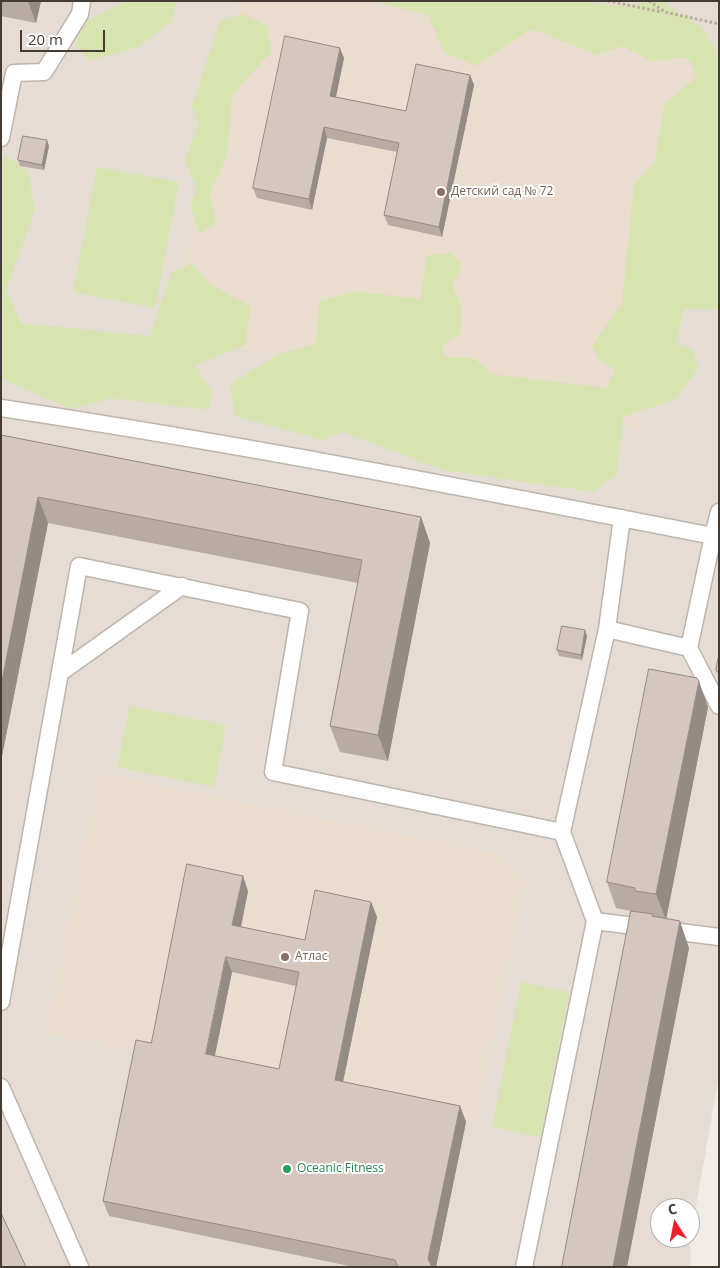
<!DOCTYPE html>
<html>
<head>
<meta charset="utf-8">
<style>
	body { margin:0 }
	#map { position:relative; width:720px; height:1268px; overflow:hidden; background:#f1ebe5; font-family:"Open Sans",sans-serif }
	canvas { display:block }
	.frame { position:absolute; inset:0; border:2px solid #443b35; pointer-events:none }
	.north { position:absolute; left:650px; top:1198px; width:50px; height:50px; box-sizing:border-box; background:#fff; border:1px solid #b4b1ae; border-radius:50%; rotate:349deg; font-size:14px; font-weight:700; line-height:20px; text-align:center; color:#443b35 }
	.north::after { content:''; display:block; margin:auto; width:18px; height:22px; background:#ee1f2b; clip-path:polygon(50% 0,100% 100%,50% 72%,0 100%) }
	.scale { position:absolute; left:20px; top:30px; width:85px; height:22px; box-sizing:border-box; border:2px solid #443b35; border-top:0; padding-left:6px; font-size:15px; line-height:18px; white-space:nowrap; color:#443b35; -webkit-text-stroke:4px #fff; paint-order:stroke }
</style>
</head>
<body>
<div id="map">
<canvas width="720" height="1268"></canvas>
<div class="frame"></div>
<div class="north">С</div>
<div class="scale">20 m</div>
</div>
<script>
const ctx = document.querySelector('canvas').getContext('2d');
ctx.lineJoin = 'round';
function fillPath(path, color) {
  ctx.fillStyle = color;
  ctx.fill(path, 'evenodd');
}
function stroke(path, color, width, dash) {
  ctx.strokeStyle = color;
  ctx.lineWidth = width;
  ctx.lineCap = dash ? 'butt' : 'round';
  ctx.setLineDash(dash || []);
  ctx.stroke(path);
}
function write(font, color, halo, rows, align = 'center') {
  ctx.font = font + ' "Open Sans",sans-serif';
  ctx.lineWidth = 4;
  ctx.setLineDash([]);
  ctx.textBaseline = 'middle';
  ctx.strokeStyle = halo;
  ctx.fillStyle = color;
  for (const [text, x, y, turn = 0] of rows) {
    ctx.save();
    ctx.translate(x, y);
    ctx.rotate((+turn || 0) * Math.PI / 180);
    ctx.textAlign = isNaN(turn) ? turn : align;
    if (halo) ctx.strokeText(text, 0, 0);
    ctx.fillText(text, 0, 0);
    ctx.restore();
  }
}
fillPath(new Path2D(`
	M 1,1 L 719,1 L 719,1075 L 690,1240 L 691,1267 L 1,1267 ZM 660,1208 L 690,1208 L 690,1238 L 660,1238 Z`), '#e5dcd3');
fillPath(new Path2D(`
	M 238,1 L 477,1 L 712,49 L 638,430 L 168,334 Z
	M 98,773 L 497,854 L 525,880 L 476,1121 L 45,1033 Z`), '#eaddd0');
fillPath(new Path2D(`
	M 128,1 L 176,1 L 172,22 L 138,47 L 89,61 L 75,45 L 84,22 Z
	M 372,1 L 583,1 L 627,7 L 646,1 L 662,1 L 704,30 L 719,57 L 719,309 L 684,309 L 676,344 L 693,350 L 698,368 L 676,399 L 623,417 L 617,474 L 593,492 L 443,470 L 343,432 L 322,440 L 235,416 L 230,384 L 279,354 L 316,344 L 319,301 L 355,291 L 420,299 L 427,255 L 451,253 L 462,265 L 452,285 L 461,305 L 461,333 L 443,345 L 444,357 L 474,358 L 491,374 L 607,388 L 615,370 L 598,359 L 592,346 L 622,303 L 634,185 L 655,161 L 664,104 L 697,76 L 687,57 L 653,62 L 622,46 L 597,55 L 532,29 L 476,66 L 444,53 L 428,15 Z
	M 243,14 L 267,26 L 271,52 L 232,95 L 227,156 L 210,194 L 216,224 L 199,233 L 191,206 L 196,187 L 185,160 L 198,125 L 192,106 L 220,21 Z
	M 4,154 L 28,171 L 35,210 L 6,290 L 21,323 L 150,336 L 171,273 L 192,263 L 210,284 L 251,307 L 245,345 L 195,365 L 212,393 L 209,410 L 111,398 L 72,409 L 1,379 L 1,167 Z
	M 97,167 L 179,182 L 155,308 L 73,292 Z
	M 130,706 L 226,725 L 214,787 L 117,767 Z
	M 521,982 L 569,992 L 540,1137 L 492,1127 Z`), '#d7e4b0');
const service = new Path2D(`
	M 1,138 L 14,73 L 44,72 L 80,14 L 82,1
	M 1,408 C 240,444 477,490 713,536 L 689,648 L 719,706
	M 713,536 L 719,512
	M 607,629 L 689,648
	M 60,673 L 182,586
	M 595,921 L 719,937
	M 1,1002 L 79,566 L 300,611 L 273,772 L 562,832
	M 1,1087 L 80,1267
	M 524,1267 L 595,921 L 562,832 L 607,629 L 622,518`);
stroke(service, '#bfb4ab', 19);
stroke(new Path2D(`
	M 608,1 L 662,12
	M 649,1 L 665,12 L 719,24`), '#bdaa9a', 3, [2.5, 2.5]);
stroke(service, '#fff', 16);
fillPath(new Path2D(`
	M 1,1 L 41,1 L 36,23 L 1,16 Z
	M 344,58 L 336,97 L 406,111 L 470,75 L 474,85 L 442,237 L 388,225 L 384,215 L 397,152 L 327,138 L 312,210 L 257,198 L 253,188 Z
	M 49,146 L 44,170 L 20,166 L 18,160 Z
	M 1,435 L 421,517 L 430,543 L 388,761 L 340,752 L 330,726 L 358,583 L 48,523 L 1,761 Z
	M 587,636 L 582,660 L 559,656 L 557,650 Z
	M 708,707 L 666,919 L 689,948 L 627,1267 L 562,1267 L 631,911 L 616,908 L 607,882 Z
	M 248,891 L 241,927 L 305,940 L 371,902 L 377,917 L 343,1082 L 460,1106 L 466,1122 L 436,1267 L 354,1267 L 109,1216 L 103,1201 ZM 232,972 L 296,986 L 279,1069 L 214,1056 Z`), '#b7aba3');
fillPath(new Path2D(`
	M 28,1 L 41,1 L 36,23 Z
	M 340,48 L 344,58 L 334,106 L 330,96 Z
	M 470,75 L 474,85 L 442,237 L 439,227 Z
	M 324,127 L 327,138 L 312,210 L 309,199 Z
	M 47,140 L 49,146 L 44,170 L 42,165 Z
	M 38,497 L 48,523 L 1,761 L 1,686 Z
	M 421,517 L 430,543 L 388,761 L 378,735 Z
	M 585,630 L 587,636 L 582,660 L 581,655 Z
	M 699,681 L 708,707 L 666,920 L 656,894 Z
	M 243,876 L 248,891 L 238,941 L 232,925 Z
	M 371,902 L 377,917 L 340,1096 L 335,1080 Z
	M 680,921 L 689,948 L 627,1267 L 613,1267 Z
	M 226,957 L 232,972 L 212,1070 L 206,1054 Z
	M 460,1106 L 466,1122 L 436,1267 L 431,1267 L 428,1259 Z`), '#958b85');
const building = new Path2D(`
	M 285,36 L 340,48 L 330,96 L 406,111 L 416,64 L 470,75 L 439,227 L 384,215 L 399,143 L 324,127 L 309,199 L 253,188 Z
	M 23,136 L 47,140 L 42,165 L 18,160 Z
	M 1,435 L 421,517 L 378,735 L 330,726 L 362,560 L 38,497 L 1,686 Z
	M 562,626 L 585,630 L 581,655 L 557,650 Z
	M 719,654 L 719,672 L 717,672 L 716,670 Z
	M 649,669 L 697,678 L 699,681 L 656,894 L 635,891 L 635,888 L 607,882 Z
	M 187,864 L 243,876 L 232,925 L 305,940 L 315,890 L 371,902 L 335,1080 L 460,1106 L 428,1259 L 432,1267 L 398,1267 L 395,1260 L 103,1201 L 136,1040 L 151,1043 ZM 226,957 L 299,972 L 279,1069 L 206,1054 Z
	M 631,911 L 653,914 L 652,916 L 680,921 L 613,1267 L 562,1267 Z
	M 1,1213 L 26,1267 L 1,1267 Z`);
fillPath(building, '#d5c7be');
stroke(building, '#958b85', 1);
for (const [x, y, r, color] of [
	[441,192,5,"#8d6e63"],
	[285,957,5,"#8d6e63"],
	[287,1169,5,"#2e9e5b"]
]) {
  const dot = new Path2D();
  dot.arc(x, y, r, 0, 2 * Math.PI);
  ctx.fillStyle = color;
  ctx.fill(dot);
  stroke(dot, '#fff', 2);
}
write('12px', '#785e54', '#fff', [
	["Детский сад № 72",451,192],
	["Атлас",295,957]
], 'left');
write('12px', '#27864d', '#fff', [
	["Oceanic Fitness",297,1169]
], 'left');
</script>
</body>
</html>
